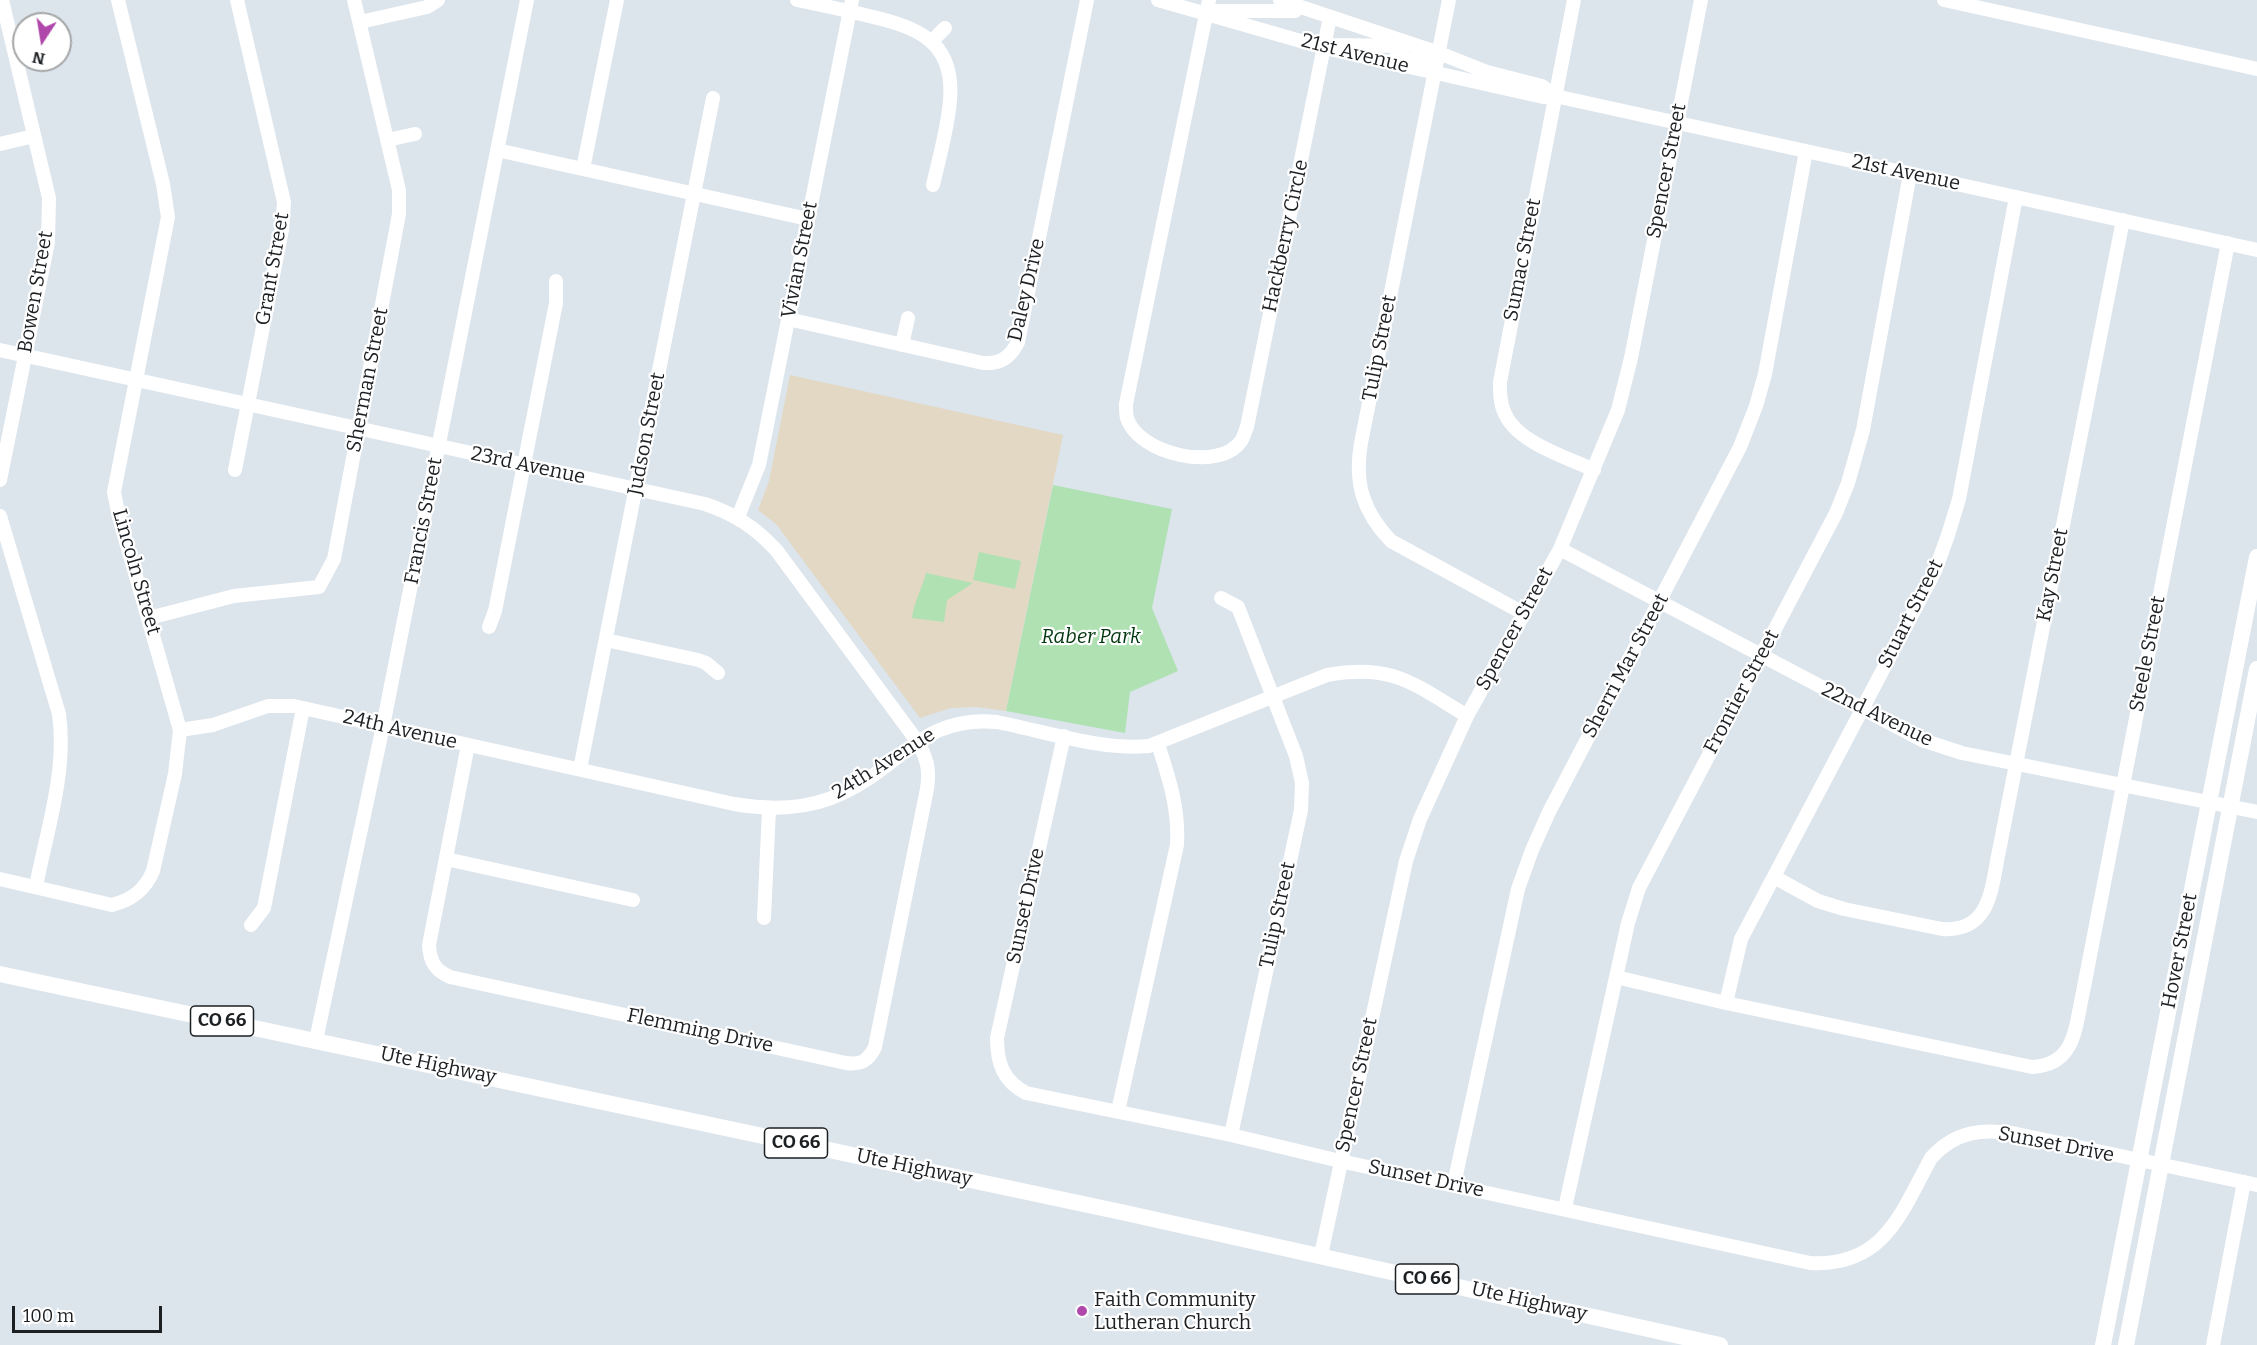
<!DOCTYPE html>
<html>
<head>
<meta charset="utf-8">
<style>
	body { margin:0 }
	#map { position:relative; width:2257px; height:1345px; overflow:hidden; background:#dce4ec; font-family:Bitter,serif }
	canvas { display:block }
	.north { position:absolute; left:12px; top:12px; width:60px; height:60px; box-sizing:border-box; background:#fff; border:2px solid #a5a6a7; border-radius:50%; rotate:192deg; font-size:16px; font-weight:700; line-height:24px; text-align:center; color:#1d2023 }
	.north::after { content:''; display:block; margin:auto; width:21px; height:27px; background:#b047aa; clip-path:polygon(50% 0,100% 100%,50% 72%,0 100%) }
	.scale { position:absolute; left:12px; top:1306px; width:150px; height:27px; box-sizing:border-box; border:3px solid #1d2023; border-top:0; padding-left:8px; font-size:18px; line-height:21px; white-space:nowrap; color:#1d2023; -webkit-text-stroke:4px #fff; paint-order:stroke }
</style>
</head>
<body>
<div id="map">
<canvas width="2257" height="1345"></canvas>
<div class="north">N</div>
<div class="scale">100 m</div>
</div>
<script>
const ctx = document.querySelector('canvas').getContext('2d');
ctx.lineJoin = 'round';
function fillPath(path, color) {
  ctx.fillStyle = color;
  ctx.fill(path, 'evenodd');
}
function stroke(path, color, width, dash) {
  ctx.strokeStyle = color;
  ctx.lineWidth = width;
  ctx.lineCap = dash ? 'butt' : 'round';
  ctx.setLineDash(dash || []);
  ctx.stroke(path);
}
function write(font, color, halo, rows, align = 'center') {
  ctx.font = font + ' Bitter,serif';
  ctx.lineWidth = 4.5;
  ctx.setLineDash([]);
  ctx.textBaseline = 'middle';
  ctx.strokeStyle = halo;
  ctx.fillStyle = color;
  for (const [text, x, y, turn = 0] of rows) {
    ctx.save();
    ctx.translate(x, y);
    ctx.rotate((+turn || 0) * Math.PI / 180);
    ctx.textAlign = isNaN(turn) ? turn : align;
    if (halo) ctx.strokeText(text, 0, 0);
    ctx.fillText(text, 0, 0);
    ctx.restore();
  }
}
fillPath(new Path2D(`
	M 790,375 L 1063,435 L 1006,711 L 976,707 L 951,708 L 920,718 L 776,524 L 758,510 L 769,481 Z`), '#e3d8c4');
fillPath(new Path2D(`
	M 1053,485 L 1172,509 L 1152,608 L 1178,671 L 1130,692 L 1125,733 L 1006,711 Z
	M 979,552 L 1021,561 L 1015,589 L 973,580 Z
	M 926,573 L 973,583 L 947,600 L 944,622 L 912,618 C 914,602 922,589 926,573 Z`), '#afe1b3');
stroke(new Path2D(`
	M 797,0 C 821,5 845,10 869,16 C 917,27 955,41 950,100 C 948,128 939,158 933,185
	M 1158,0 L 1325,48 L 1543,97 L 1555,96 L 2257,250
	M 1209,0 L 1126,404 C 1126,409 1126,414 1127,418 C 1138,454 1219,473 1241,441 C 1244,437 1245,431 1247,427 L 1330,17
	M 1280,0 L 1439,53 L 1487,72 L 1542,86 L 1555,96
	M 1449,0 L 1361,443 C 1354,483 1363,512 1391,541 L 1523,613
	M 1574,0 L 1500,382 C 1500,393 1500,404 1505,414 C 1518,443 1566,457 1594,470
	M 1944,0 L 2257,69
	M 1215,11 L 1295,11
	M 360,22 L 427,7 L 438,0
	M 932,41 L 945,28
	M 1331,45 L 1405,46
	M 1395,58 L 1438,59
	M 387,140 L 415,134
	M 0,144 L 34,136
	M 497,150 L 808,219
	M 583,169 L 617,0
	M 788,319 L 983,363 C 1000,364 1010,358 1018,342 L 1087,0
	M 902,345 L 908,318
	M 0,350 L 705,504 C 735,514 756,528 777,551 L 917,741 C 927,758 930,769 927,789 L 875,1047 C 868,1061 861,1065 846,1063 L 450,977 C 435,970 430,962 429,945 L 468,745
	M 235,470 L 282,230 L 284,202 L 237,0
	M 0,480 L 48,242 L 49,198 L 2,0
	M 0,516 L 59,714 C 67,771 47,830 36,886
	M 738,517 L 759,465 L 852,0
	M 1560,549 L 1922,740 L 1962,753 L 2257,812
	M 1221,598 L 1238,607 L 1296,756 L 1302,783 L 1301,810 L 1231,1135
	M 149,618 L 234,596 L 319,587 L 334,559 L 399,214 L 399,190 L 354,0
	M 489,627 L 495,611 L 556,303 L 556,281
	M 606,640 L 698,660 L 706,663 L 718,673
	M 180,730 L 213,725 L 268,706 L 294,706 L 734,804 C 771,810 808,810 843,793 C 902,766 922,715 997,722 C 1043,731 1104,751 1149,746 L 1327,675 C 1392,663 1414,684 1467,716
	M 1064,736 L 997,1038 C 997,1063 1003,1081 1026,1093 L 1231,1135 L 1340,1161 L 1810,1263 C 1884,1267 1901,1213 1931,1158 C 1955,1131 1983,1128 2017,1134 L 2257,1185
	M 580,769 L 713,98
	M 446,859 L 633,900
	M 1774,877 L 1818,901 L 1844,909 L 1942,929 C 1989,932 1991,892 1998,856 L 2123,220
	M 0,879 L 112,905 C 132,900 145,890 153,871 L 175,774 L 180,730 L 119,517 L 114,492 L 168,217 L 163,184 L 118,0
	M 764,918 L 769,809
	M 251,925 L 264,908 L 303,708
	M 1616,977 L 1726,1003 L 2032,1067 C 2076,1065 2075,1027 2083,992 L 2228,243
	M 1726,1003 L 1741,939 L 1935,571 L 1948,535 L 1959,499 L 2016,197
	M 316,1040 L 383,726 L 527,0
	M 1118,1111 L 1177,845 C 1179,807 1169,779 1158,744
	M 1454,1184 L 1518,889 L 1532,850 L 1549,812 L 1740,447 L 1756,406 L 1765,374 L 1806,151
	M 1565,1208 L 1628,923 L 1639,888 L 1836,513 L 1848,483 L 1863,430 L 1910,174
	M 1321,1255 L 1406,861 L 1420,819 L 1467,716 L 1560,549 L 1618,410 L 1631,358 L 1701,0
	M 2213,1345 L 2244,1182`), '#fff', 14);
stroke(new Path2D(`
	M 0,974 L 1121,1212 L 1720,1345
	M 2103,1345 L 2257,557
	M 2126,1345 L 2257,669`), '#fff', 16);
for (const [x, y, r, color] of [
	[1082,1311,6,"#b047aa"]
]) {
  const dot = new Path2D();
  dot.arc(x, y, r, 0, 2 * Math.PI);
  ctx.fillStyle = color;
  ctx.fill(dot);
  stroke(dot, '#fff', 2);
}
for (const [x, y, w] of [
	[222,1021,63],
	[796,1143,63],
	[1427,1279,63]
]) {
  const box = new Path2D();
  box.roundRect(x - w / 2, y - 15, w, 30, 4.5);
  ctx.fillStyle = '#fff';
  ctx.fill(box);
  stroke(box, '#1d2023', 1.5);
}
write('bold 18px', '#1d2023', null, [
	["CO 66",222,1021],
	["CO 66",796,1143],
	["CO 66",1427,1279]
]);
write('20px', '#1d2023', '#fff', [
	["21st Avenue",1355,54,14],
	["Spencer Street",1667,171,-79],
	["21st Avenue",1906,173,12],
	["Hackberry Circle",1286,236,-78],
	["Vivian Street",800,260,-79],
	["Sumac Street",1523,260,-79],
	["Grant Street",273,269,-80],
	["Daley Drive",1027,290,-77],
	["Bowen Street",36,292,-80],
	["Tulip Street",1380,348,-79],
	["Sherman Street",368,380,-79],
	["Judson Street",647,434,-79],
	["23rd Avenue",528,466,12],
	["Francis Street",424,521,-79],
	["Lincoln Street",136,572,74],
	["Kay Street",2053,575,-79],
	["Stuart Street",1911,614,-63],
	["Spencer Street",1515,629,-61],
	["Steele Street",2148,654,-79],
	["Sherri Mar Street",1626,666,-62],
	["Frontier Street",1742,692,-62],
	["22nd Avenue",1877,715,26],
	["24th Avenue",400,730,13],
	["24th Avenue",884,764,-32],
	["Sunset Drive",1026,906,-78],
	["Tulip Street",1278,915,-78],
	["Hover Street",2180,951,-79],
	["Flemming Drive",700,1031,12],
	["Ute Highway",438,1066,12],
	["Spencer Street",1357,1085,-78],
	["Sunset Drive",2056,1145,11],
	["Ute Highway",914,1168,12],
	["Sunset Drive",1426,1179,12],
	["Ute Highway",1529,1302,13]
]);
write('italic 20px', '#00370e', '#fff', [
	["Raber Park",1091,637]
]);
write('20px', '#1d2023', '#fff', [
	["Faith Community",1094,1300],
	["Lutheran Church",1094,1323]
], 'left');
</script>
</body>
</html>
